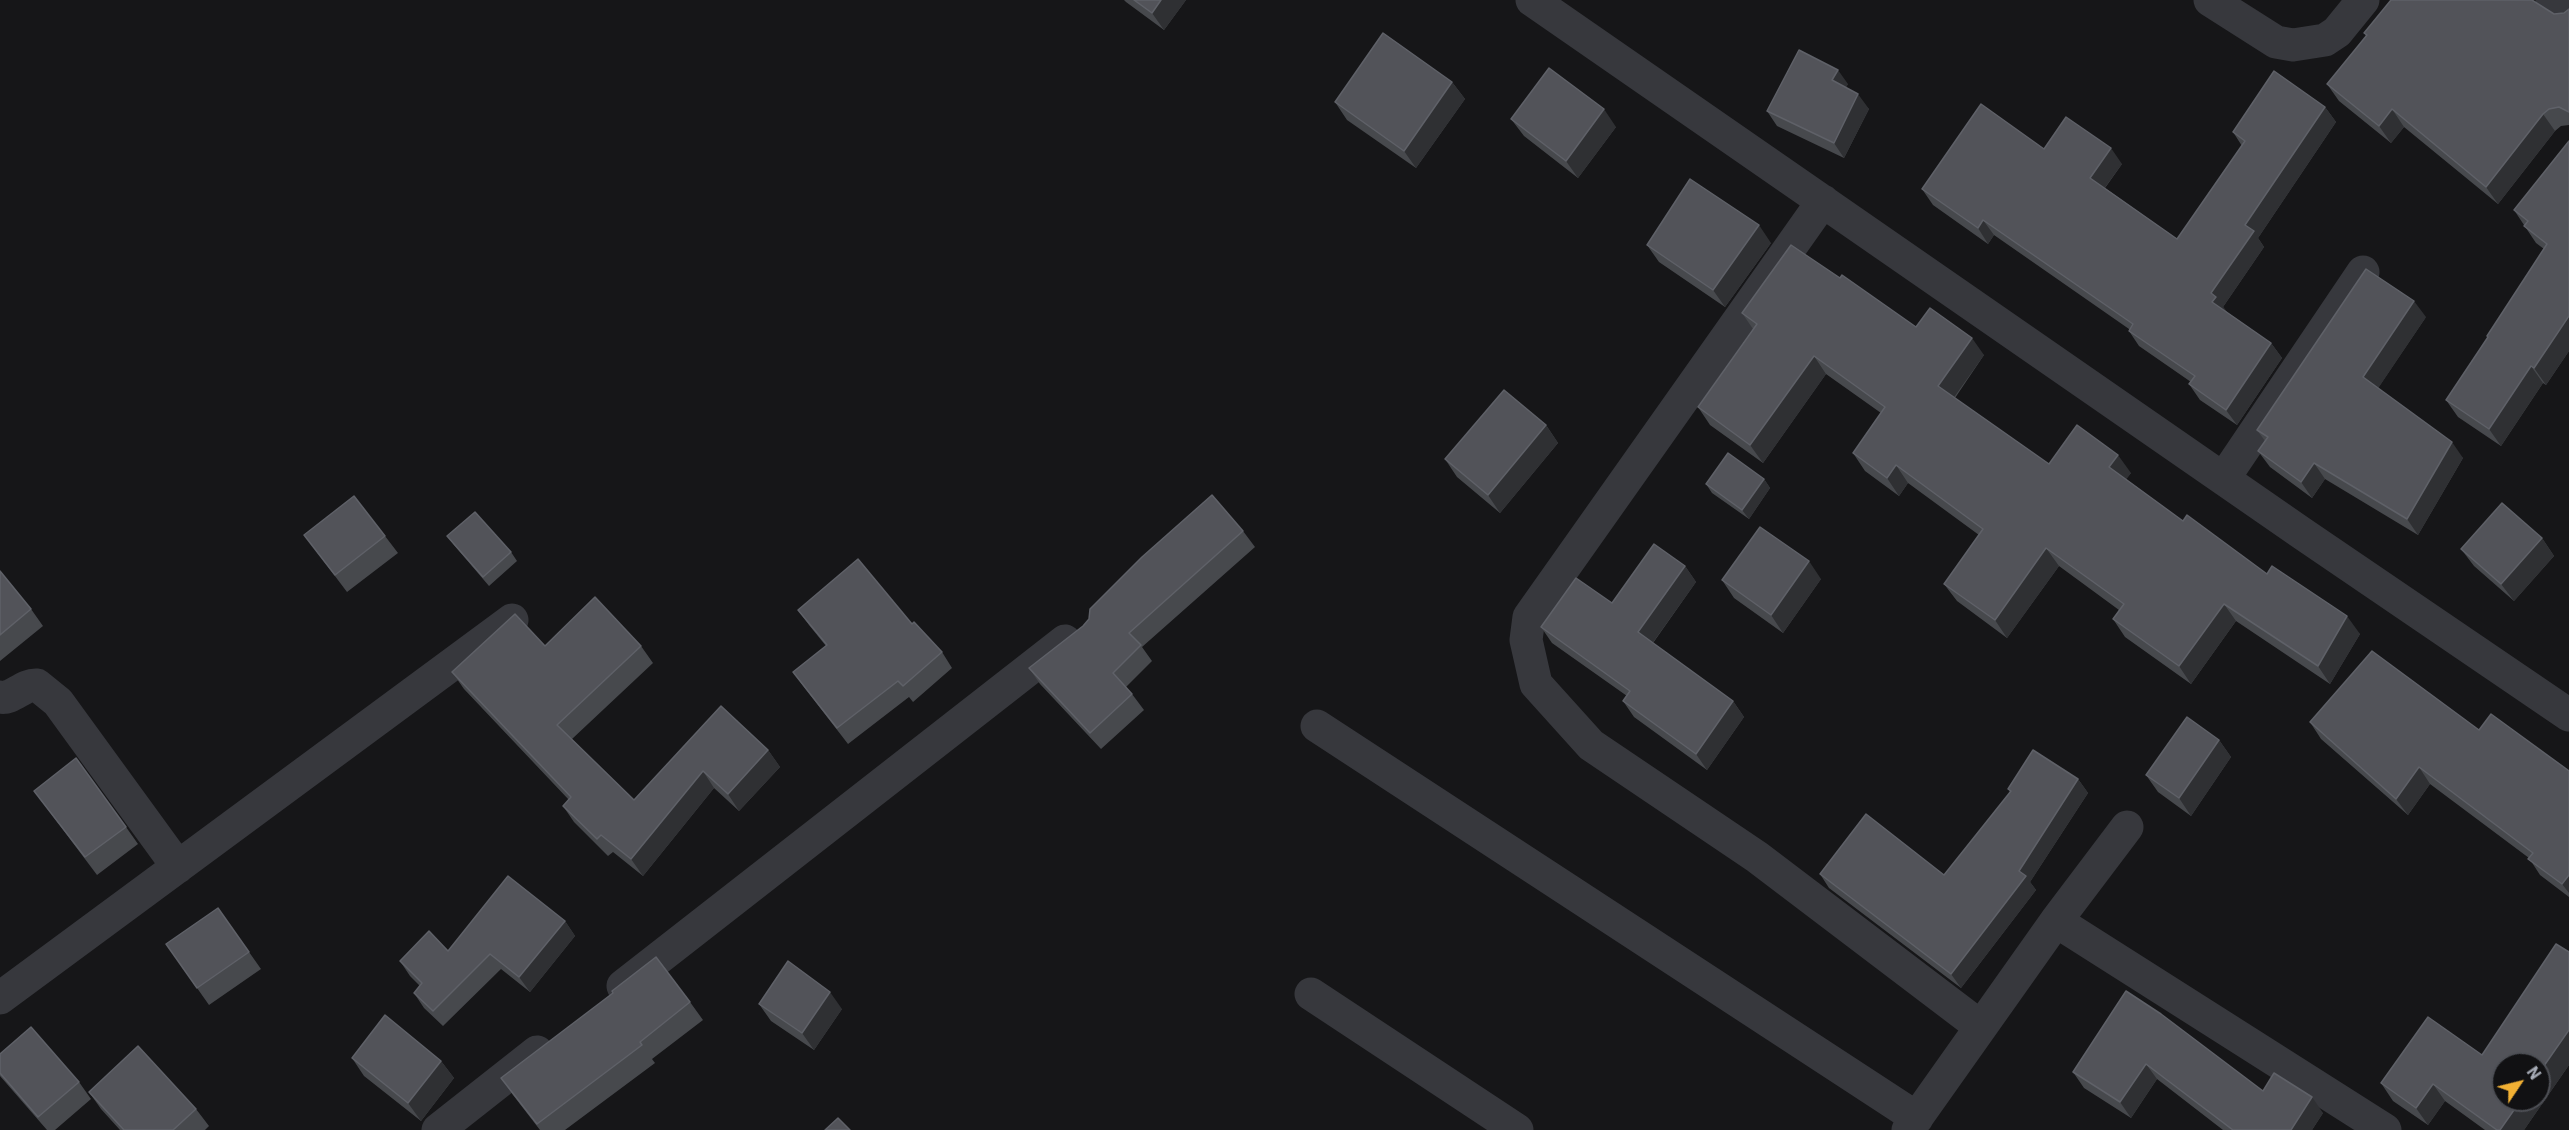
<!DOCTYPE html>
<html>
<head>
<meta charset="utf-8">
<style>
	body { margin:0 }
	#map { position:relative; width:2569px; height:1130px; overflow:hidden; background:#161618; font-family:"IBM Plex Sans",sans-serif }
	canvas { display:block }
	.north { position:absolute; left:2491px; top:1052px; width:60px; height:60px; box-sizing:border-box; background:#111113; border:2px solid #4d4f55; border-radius:50%; rotate:55deg; font-size:16px; font-weight:700; line-height:24px; text-align:center; color:#a8adb8 }
	.north::after { content:''; display:block; margin:auto; width:21px; height:27px; background:#f2b134; clip-path:polygon(50% 0,100% 100%,50% 72%,0 100%) }
</style>
</head>
<body>
<div id="map">
<canvas width="2569" height="1130"></canvas>
<div class="north">N</div>
</div>
<script>
const ctx = document.querySelector('canvas').getContext('2d');
ctx.lineJoin = 'round';
function stroke(path, color, width, dash) {
  ctx.strokeStyle = color;
  ctx.lineWidth = width;
  ctx.lineCap = dash ? 'butt' : 'round';
  ctx.setLineDash(dash || []);
  ctx.stroke(path);
}
function fillPath(path, color) {
  ctx.fillStyle = color;
  ctx.fill(path, 'evenodd');
}
stroke(new Path2D(`
	M 1532,0 L 2303,534 L 2569,715
	M 2210,0 L 2276,42 L 2293,45 L 2325,40 L 2337,32 L 2363,0
	M 2552,0 L 2569,13
	M 1823,201 L 1529,617 L 1526,640 L 1536,684 L 1591,745 L 1757,857 L 1981,1027
	M 2224,478 L 2363,272
	M 0,697 C 12,700 23,684 37,685 L 58,702 L 178,867
	M 1317,726 L 1917,1118
	M 2056,921 L 2385,1130
	M 623,986 L 1065,641
	M 1311,994 L 1517,1130
	M 0,998 L 512,620
	M 438,1130 L 537,1052
	M 1908,1130 L 2056,921 L 2127,827`), '#37383d', 33);
fillPath(new Path2D(`
	M 1124,0 L 1186,0 L 1164,30 L 1126,2 Z
	M 2534,1 L 2554,14 L 2564,13 L 2569,9 L 2569,125 L 2561,126 L 2555,131 L 2498,204 L 2404,127 L 2391,143 L 2339,101 L 2327,84 L 2366,36 L 2364,33 Z
	M 1452,82 L 1465,99 L 1416,168 L 1347,120 L 1335,102 Z
	M 1848,84 L 1846,87 L 1869,109 L 1844,158 L 1777,126 L 1767,111 Z
	M 2325,107 L 2336,122 L 2258,238 L 2264,247 L 2223,307 L 2227,312 L 2271,343 L 2282,358 L 2237,425 L 2200,400 L 2189,384 L 2191,382 L 2139,346 L 2129,331 L 2129,329 L 1994,235 L 1988,244 L 1933,205 L 1922,189 L 2044,149 L 2122,164 L 2105,188 L 2177,239 L 2242,146 L 2233,132 Z
	M 1511,119 L 1616,127 L 1578,178 L 1524,136 Z
	M 2569,141 L 2569,351 L 2546,385 L 2543,383 L 2501,446 L 2458,417 L 2446,400 L 2488,338 L 2487,336 L 2544,249 L 2536,243 L 2514,210 Z
	M 1771,243 L 1725,307 L 1659,262 L 1647,245 Z
	M 1840,278 L 1916,327 L 1984,355 L 1955,398 L 2049,464 L 2131,473 L 2126,479 L 2183,521 L 2360,634 L 2330,684 L 2236,621 L 2191,684 L 2125,637 L 2113,619 L 2119,610 L 2059,566 L 2007,638 L 1957,601 L 1944,584 L 1979,535 L 1908,483 L 1899,496 L 1865,471 L 1853,453 L 1881,413 L 1826,374 L 1763,463 L 1710,425 L 1698,407 L 1753,329 L 1742,313 Z
	M 2426,317 L 2378,388 L 2463,458 L 2418,535 L 2325,479 L 2312,498 L 2270,467 L 2258,451 L 2265,441 L 2257,430 Z
	M 1546,425 L 1558,443 L 1500,513 L 1457,477 L 1445,459 Z
	M 1764,479 L 1770,488 L 1749,519 L 1712,493 L 1706,484 Z
	M 1243,531 L 1255,547 L 1142,647 L 1152,661 L 1126,687 L 1132,694 L 1144,710 L 1101,749 L 1040,684 L 1029,668 L 1083,626 Z
	M 304,535 L 385,536 L 398,553 L 347,592 Z
	M 447,536 L 511,552 L 517,561 L 489,586 L 454,545 Z
	M 2542,538 L 2554,556 L 2514,601 L 2474,566 L 2461,549 Z
	M 1685,566 L 1696,582 L 1653,643 L 1733,701 L 1744,717 L 1707,770 L 1634,717 L 1623,701 L 1627,696 L 1552,643 L 1541,627 L 1612,603 Z
	M 0,571 L 31,609 L 43,626 L 0,661 Z
	M 1821,579 L 1783,633 L 1734,598 L 1722,580 Z
	M 798,610 L 912,624 L 942,652 L 952,668 L 913,702 L 909,697 L 848,744 L 804,687 L 793,672 L 826,646 L 809,625 Z
	M 545,646 L 641,646 L 653,663 L 572,739 L 634,800 L 721,706 L 768,750 L 780,767 L 739,811 L 714,788 L 643,876 L 613,852 L 608,856 L 574,822 L 563,806 L 569,800 L 464,689 L 452,672 Z
	M 2310,722 L 2479,730 L 2569,771 L 2569,897 L 2540,875 L 2529,858 L 2430,784 L 2408,815 L 2321,739 Z
	M 2219,740 L 2231,757 L 2191,816 L 2158,792 L 2146,775 Z
	M 2078,779 L 2088,793 L 2030,882 L 2036,890 L 1961,988 L 1829,888 L 1820,874 L 1944,875 L 2010,792 L 2008,789 Z
	M 34,791 L 126,827 L 138,844 L 97,875 Z
	M 218,908 L 261,969 L 209,1005 L 166,944 Z
	M 565,921 L 575,936 L 530,992 L 501,969 L 443,1026 L 424,1008 L 414,993 L 420,986 L 410,976 L 400,961 L 448,951 Z
	M 2569,952 L 2569,1065 L 2524,1130 L 2485,1130 L 2445,1101 L 2428,1125 L 2393,1101 L 2381,1083 L 2482,1055 Z
	M 2126,991 L 2263,1091 L 2323,1113 L 2312,1130 L 2223,1130 L 2157,1079 L 2131,1118 L 2084,1088 L 2073,1072 Z
	M 690,1002 L 703,1020 L 652,1059 L 655,1063 L 565,1130 L 540,1130 L 513,1095 L 501,1078 Z
	M 759,1004 L 842,1009 L 814,1050 L 771,1021 Z
	M 0,1054 L 79,1082 L 91,1099 L 55,1130 L 47,1130 L 0,1076 Z
	M 352,1058 L 441,1061 L 454,1078 L 421,1121 L 364,1076 Z
	M 89,1092 L 196,1109 L 209,1126 L 205,1130 L 120,1130 L 101,1109 Z`), '#47494d');
fillPath(new Path2D(`
	M 1161,0 L 1186,0 L 1164,30 L 1152,13 Z
	M 1838,70 L 1848,84 L 1842,95 L 1832,80 Z
	M 1452,82 L 1465,99 L 1416,168 L 1404,151 Z
	M 1858,94 L 1869,109 L 1844,158 L 1834,143 Z
	M 2325,107 L 2336,122 L 2258,238 L 2264,247 L 2223,307 L 2227,312 L 2223,318 L 2212,302 L 2211,293 L 2245,225 Z
	M 1604,109 L 1616,127 L 1578,178 L 1566,161 Z
	M 2392,109 L 2404,127 L 2391,143 L 2379,126 Z
	M 2543,114 L 2555,131 L 2498,204 L 2486,187 Z
	M 2111,148 L 2122,164 L 2101,193 L 2090,178 Z
	M 1983,220 L 1994,235 L 1988,244 L 1978,228 Z
	M 1759,225 L 1771,243 L 1725,307 L 1713,290 Z
	M 2414,301 L 2426,317 L 2375,393 L 2363,377 Z
	M 2569,316 L 2569,351 L 2546,385 L 2534,368 Z
	M 1972,338 L 1984,355 L 1950,403 L 1938,386 Z
	M 2271,343 L 2282,358 L 2237,425 L 2226,410 Z
	M 1814,356 L 1826,374 L 1763,463 L 1750,445 Z
	M 2531,366 L 2543,383 L 2501,446 L 2489,429 Z
	M 1546,425 L 1558,443 L 1500,513 L 1488,495 Z
	M 2452,442 L 2463,458 L 2418,535 L 2407,519 Z
	M 2118,455 L 2131,473 L 2122,485 L 2109,467 Z
	M 2314,463 L 2325,479 L 2312,498 L 2301,482 Z
	M 1896,465 L 1908,483 L 1899,496 L 1887,478 Z
	M 1764,479 L 1770,488 L 1749,519 L 1742,510 Z
	M 2542,538 L 2554,556 L 2514,601 L 2501,584 Z
	M 2046,548 L 2059,566 L 2007,638 L 1995,620 Z
	M 1809,561 L 1821,579 L 1783,633 L 1771,615 Z
	M 1685,566 L 1696,582 L 1649,648 L 1638,632 Z
	M 2224,604 L 2236,621 L 2191,684 L 2179,666 Z
	M 2347,616 L 2360,634 L 2330,684 L 2318,666 Z
	M 1733,701 L 1744,717 L 1707,770 L 1696,754 Z
	M 2219,740 L 2231,757 L 2191,816 L 2179,798 Z
	M 768,750 L 780,767 L 739,811 L 728,794 Z
	M 2419,767 L 2430,784 L 2408,815 L 2396,799 Z
	M 703,771 L 714,788 L 643,876 L 631,859 Z
	M 2078,779 L 2088,793 L 2030,882 L 2036,890 L 1961,988 L 1951,974 Z
	M 2569,875 L 2569,893 L 2562,884 Z
	M 565,921 L 575,936 L 530,992 L 519,977 Z
	M 830,992 L 842,1009 L 814,1050 L 802,1033 Z
	M 2569,1030 L 2569,1065 L 2524,1130 L 2500,1130 L 2521,1100 L 2539,1100 L 2539,1073 Z
	M 441,1061 L 454,1078 L 421,1121 L 408,1103 Z
	M 2146,1064 L 2157,1079 L 2131,1118 L 2120,1102 Z
	M 2433,1084 L 2445,1101 L 2428,1125 L 2416,1108 Z
	M 2312,1097 L 2323,1113 L 2312,1130 L 2291,1130 Z`), '#2f3033');
const building = new Path2D(`
	M 1134,0 L 1161,0 L 1152,13 Z
	M 2391,0 L 2532,0 L 2554,14 L 2564,13 L 2569,9 L 2569,112 L 2559,107 L 2549,109 L 2543,114 L 2486,187 L 2392,109 L 2379,126 L 2327,84 L 2367,35 L 2364,33 Z
	M 1383,33 L 1452,82 L 1404,151 L 1335,102 Z
	M 1799,50 L 1838,70 L 1832,80 L 1858,94 L 1834,143 L 1767,111 Z
	M 1549,68 L 1604,109 L 1566,161 L 1511,119 Z
	M 2274,71 L 2325,107 L 2245,225 L 2254,231 L 2211,293 L 2216,297 L 2212,302 L 2271,343 L 2226,410 L 2189,384 L 2195,376 L 2129,331 L 2133,324 L 1983,220 L 1978,228 L 1922,189 L 1981,104 L 2044,149 L 2066,117 L 2111,148 L 2090,178 L 2177,239 L 2245,141 L 2233,132 Z
	M 2569,141 L 2569,316 L 2534,368 L 2531,366 L 2489,429 L 2446,400 L 2488,337 L 2487,336 L 2547,244 L 2524,226 L 2528,221 L 2514,210 Z
	M 1690,179 L 1759,225 L 1713,290 L 1647,245 Z
	M 1791,245 L 1840,278 L 1842,275 L 1916,327 L 1930,308 L 1972,338 L 1938,386 L 2049,464 L 2077,425 L 2118,455 L 2109,467 L 2183,521 L 2187,515 L 2267,574 L 2272,566 L 2347,616 L 2318,666 L 2224,604 L 2179,666 L 2113,619 L 2124,604 L 2046,548 L 1995,620 L 1944,584 L 1983,529 L 1896,465 L 1887,478 L 1853,453 L 1885,407 L 1814,356 L 1750,445 L 1698,407 L 1757,324 L 1742,313 Z
	M 2366,269 L 2414,301 L 2363,377 L 2452,442 L 2407,519 L 2314,463 L 2301,482 L 2258,451 L 2268,437 L 2257,430 Z
	M 1504,390 L 1546,425 L 1488,495 L 1445,459 Z
	M 1728,453 L 1764,479 L 1742,510 L 1706,484 Z
	M 1212,495 L 1243,531 L 1129,633 L 1141,645 L 1113,673 L 1132,694 L 1090,733 L 1029,668 L 1083,626 L 1089,619 L 1090,609 L 1142,557 Z
	M 354,496 L 385,536 L 335,575 L 304,535 Z
	M 2502,503 L 2542,538 L 2501,584 L 2461,549 Z
	M 475,512 L 511,552 L 483,577 L 447,536 Z
	M 1760,527 L 1809,561 L 1771,615 L 1722,580 Z
	M 1654,544 L 1685,566 L 1638,632 L 1733,701 L 1696,754 L 1623,701 L 1630,691 L 1541,627 L 1576,578 L 1612,603 Z
	M 858,559 L 912,624 L 914,622 L 942,652 L 903,686 L 898,681 L 837,728 L 793,672 L 827,645 L 798,610 Z
	M 0,571 L 31,609 L 0,635 Z
	M 595,597 L 641,646 L 557,725 L 634,800 L 721,706 L 768,750 L 728,794 L 703,771 L 631,859 L 601,835 L 597,839 L 563,806 L 571,797 L 452,672 L 515,614 L 545,646 Z
	M 2372,651 L 2479,730 L 2491,714 L 2569,771 L 2569,875 L 2562,884 L 2528,859 L 2533,853 L 2419,767 L 2396,799 L 2310,722 Z
	M 2187,717 L 2219,740 L 2179,798 L 2146,775 Z
	M 2033,750 L 2078,779 L 2019,871 L 2026,876 L 1951,974 L 1820,874 L 1866,814 L 1944,875 L 2011,791 L 2008,789 Z
	M 76,758 L 126,827 L 85,857 L 34,791 Z
	M 508,876 L 565,921 L 519,977 L 490,954 L 433,1011 L 414,993 L 422,983 L 400,961 L 429,931 L 448,951 Z
	M 218,908 L 249,952 L 197,988 L 166,944 Z
	M 2556,944 L 2569,952 L 2569,1030 L 2539,1073 L 2539,1064 L 2503,1064 L 2503,1100 L 2521,1100 L 2500,1130 L 2497,1130 L 2433,1084 L 2416,1108 L 2381,1083 L 2428,1017 L 2482,1055 Z
	M 656,957 L 690,1002 L 640,1042 L 642,1045 L 537,1124 L 501,1078 L 613,993 L 612,991 Z
	M 788,961 L 830,992 L 802,1033 L 759,1004 Z
	M 2126,991 L 2161,1014 L 2263,1091 L 2274,1073 L 2312,1097 L 2291,1130 L 2233,1130 L 2146,1064 L 2120,1102 L 2073,1072 Z
	M 385,1015 L 441,1061 L 408,1103 L 352,1058 Z
	M 31,1027 L 79,1082 L 38,1117 L 0,1073 L 0,1054 Z
	M 138,1046 L 196,1109 L 173,1130 L 124,1130 L 89,1092 Z
	M 838,1118 L 850,1130 L 825,1130 Z`);
fillPath(building, '#525359');
stroke(building, '#5f6168', 1.5);
</script>
</body>
</html>
